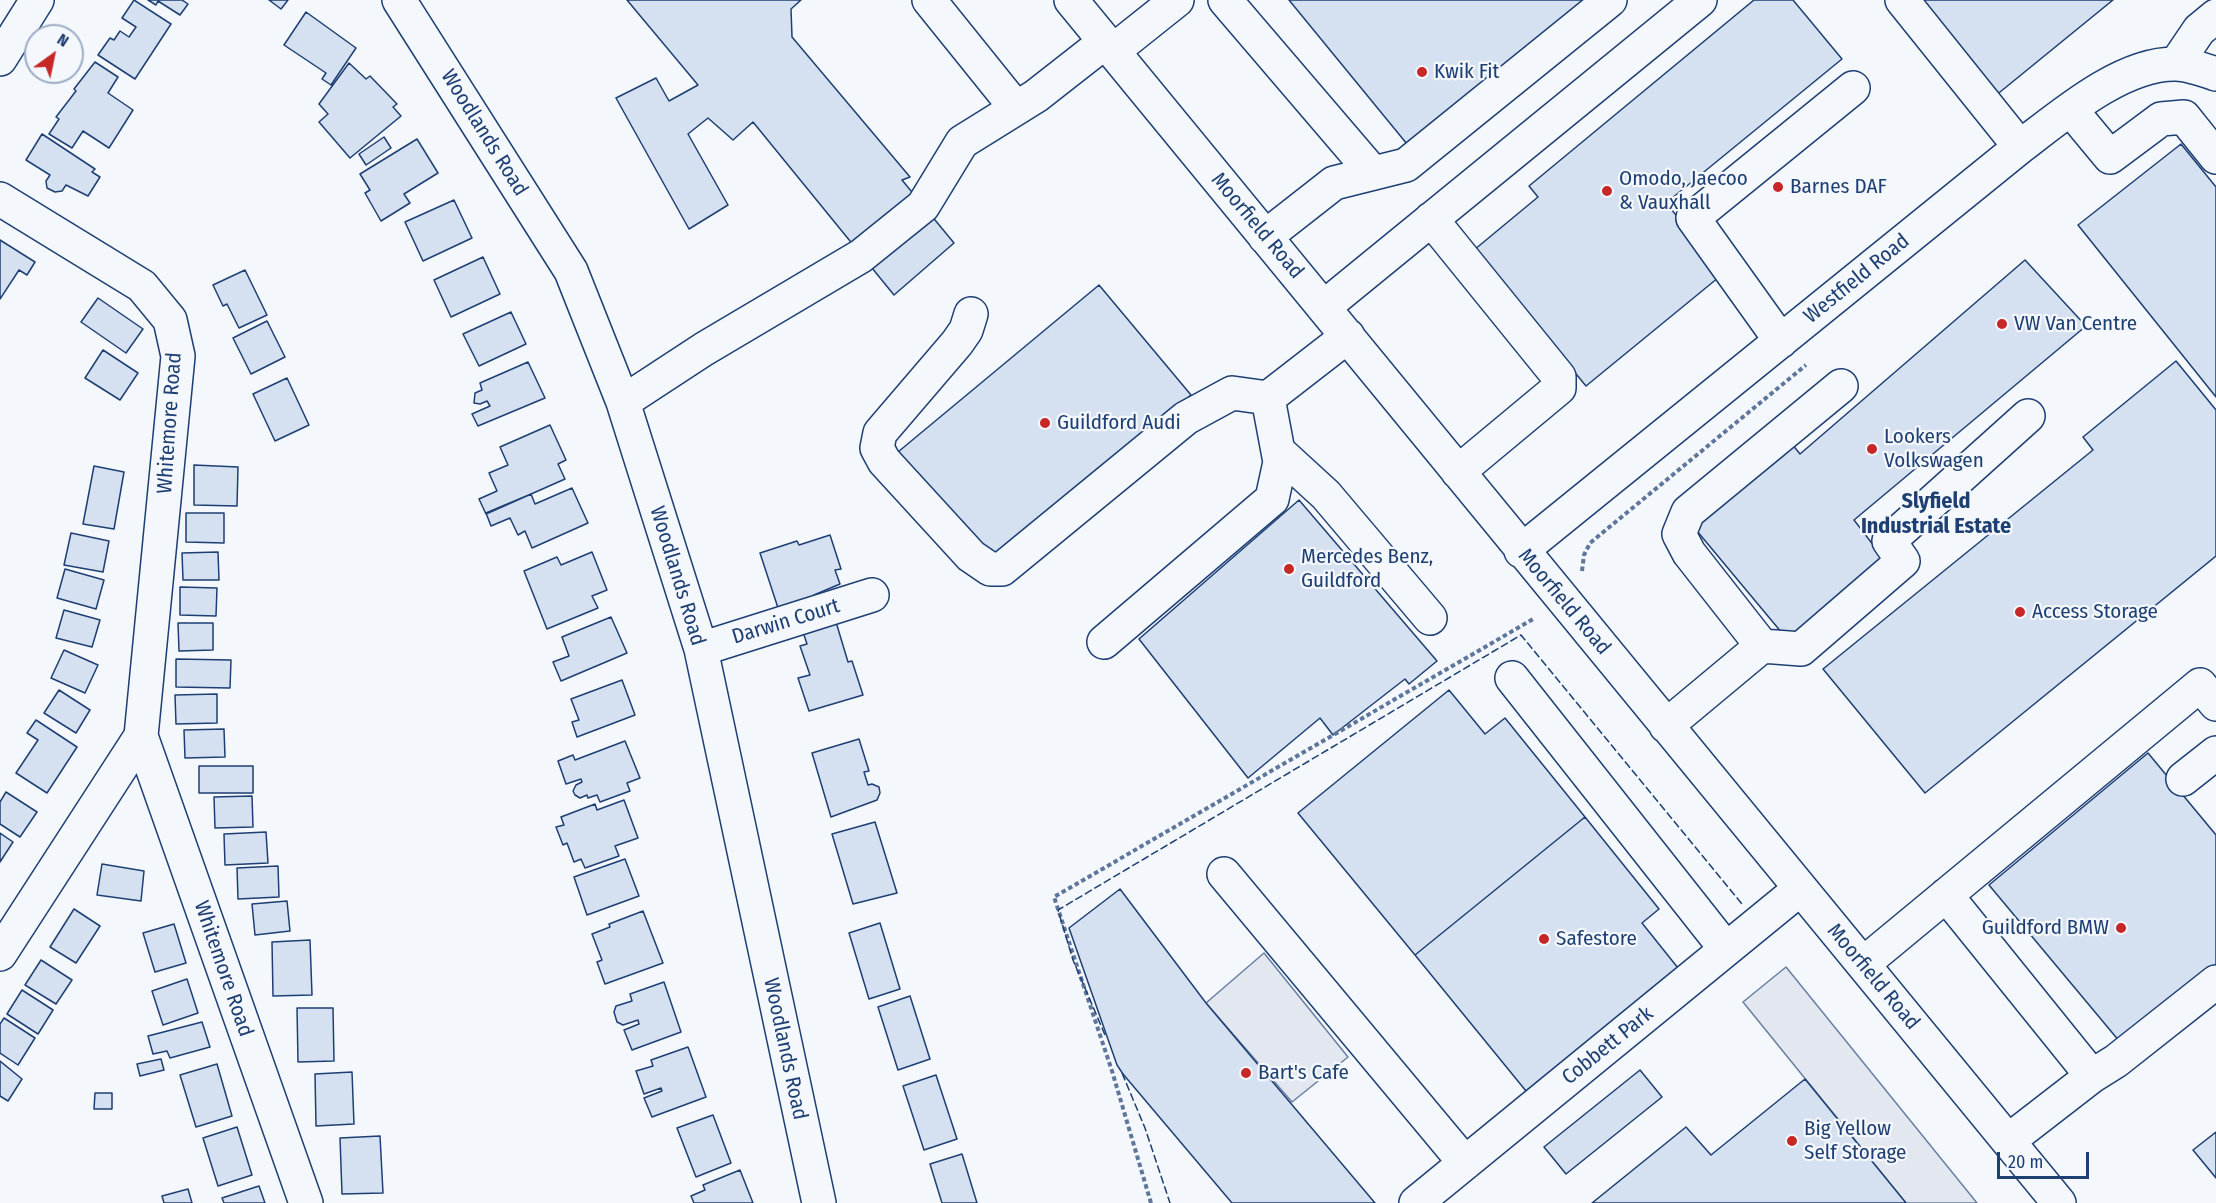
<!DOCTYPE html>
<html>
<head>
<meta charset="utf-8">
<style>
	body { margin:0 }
	#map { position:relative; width:2216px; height:1203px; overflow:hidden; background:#f4f7fb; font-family:"Fira Sans Condensed",sans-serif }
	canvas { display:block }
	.north { position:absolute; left:24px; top:24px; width:60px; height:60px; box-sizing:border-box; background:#f4f7fb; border:2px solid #9eadc5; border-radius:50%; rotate:33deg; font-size:16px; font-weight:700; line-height:24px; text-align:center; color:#1d3f73 }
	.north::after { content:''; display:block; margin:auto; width:21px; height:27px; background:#c62828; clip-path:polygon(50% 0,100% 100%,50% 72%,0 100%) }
	.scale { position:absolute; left:1997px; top:1152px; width:92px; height:27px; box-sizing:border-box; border:3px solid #1d3f73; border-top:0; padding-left:8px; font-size:18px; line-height:21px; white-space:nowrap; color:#1d3f73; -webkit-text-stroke:4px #f4f7fb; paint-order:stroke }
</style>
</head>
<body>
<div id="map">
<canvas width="2216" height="1203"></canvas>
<div class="north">N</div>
<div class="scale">20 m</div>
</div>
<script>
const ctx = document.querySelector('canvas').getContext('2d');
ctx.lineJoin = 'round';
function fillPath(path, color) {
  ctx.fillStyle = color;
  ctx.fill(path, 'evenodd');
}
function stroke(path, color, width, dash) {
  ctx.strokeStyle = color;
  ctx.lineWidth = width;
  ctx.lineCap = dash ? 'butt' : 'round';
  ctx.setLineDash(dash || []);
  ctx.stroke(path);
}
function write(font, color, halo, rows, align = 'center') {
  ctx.font = font + ' "Fira Sans Condensed",sans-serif';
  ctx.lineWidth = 4.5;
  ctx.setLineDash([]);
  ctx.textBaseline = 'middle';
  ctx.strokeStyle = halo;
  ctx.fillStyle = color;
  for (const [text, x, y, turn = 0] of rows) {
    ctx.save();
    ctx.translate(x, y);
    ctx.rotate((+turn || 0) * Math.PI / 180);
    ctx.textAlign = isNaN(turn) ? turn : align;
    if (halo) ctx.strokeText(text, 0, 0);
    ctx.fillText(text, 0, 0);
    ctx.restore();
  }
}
const parking = new Path2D(`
	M 1264,953 L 1348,1057 L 1292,1102 L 1206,1003 Z
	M 1786,967 L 1977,1203 L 1906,1203 L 1743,1002 Z`);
fillPath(parking, '#e3e8f0');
stroke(parking, '#687fa3', 1.5);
const building = new Path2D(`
	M 134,0 L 171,24 L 135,79 L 98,55 L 110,38 L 114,40 L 120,31 L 129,37 L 136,27 L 122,18 Z
	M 148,0 L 182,0 L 188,4 L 180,15 L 158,1 L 156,5 Z
	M 269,0 L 288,0 L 281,9 Z
	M 627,0 L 801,0 L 791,9 L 792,37 L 910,177 L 902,180 L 954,243 L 894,295 L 753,122 L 733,140 L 708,118 L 688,134 L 728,205 L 689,229 L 616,98 L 656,78 L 669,101 L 698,85 Z
	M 1289,0 L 1585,0 L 1407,144 Z
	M 1754,0 L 1793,0 L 1842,59 L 1666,203 L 1724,273 L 1586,386 L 1474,250 L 1538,197 L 1529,186 Z
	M 1919,0 L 2113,0 L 1989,101 Z
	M 306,12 L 356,48 L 331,85 L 322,79 L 326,73 L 284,45 Z
	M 95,62 L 118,77 L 108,93 L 133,110 L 109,148 L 83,131 L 72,148 L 49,134 L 59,119 L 56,117 L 76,91 L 74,89 Z
	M 349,63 L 366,79 L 370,76 L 397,104 L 393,107 L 401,116 L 350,158 L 319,122 L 328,114 L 319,104 Z
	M 42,134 L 95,169 L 92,172 L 100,177 L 88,196 L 66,185 L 62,191 L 55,192 L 47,188 L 46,181 L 50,175 L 26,160 Z
	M 384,137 L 391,148 L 366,165 L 359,154 Z
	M 417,139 L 438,173 L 404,194 L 410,203 L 381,221 L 365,193 L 370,190 L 360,174 Z
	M 2181,144 L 2216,187 L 2216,397 L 2078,225 Z
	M 454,200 L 472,238 L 423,261 L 405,222 Z
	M 0,240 L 35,262 L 27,275 L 19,270 L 0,299 Z
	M 483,257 L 500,294 L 451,317 L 434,280 Z
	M 2025,260 L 2086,326 L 1854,520 L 1884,559 L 1787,639 L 1692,525 L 1792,444 L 1800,454 Z
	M 245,270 L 267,315 L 239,328 L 227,304 L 223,306 L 213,285 Z
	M 1099,285 L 1191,395 L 991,562 L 898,452 Z
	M 98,298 L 143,329 L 126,353 L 81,322 Z
	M 511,312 L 526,344 L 479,366 L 463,334 Z
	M 267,321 L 285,357 L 251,374 L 233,338 Z
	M 103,350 L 138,373 L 120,400 L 85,378 Z
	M 2176,361 L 2216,410 L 2216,556 L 1925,793 L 1823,669 L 2093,450 L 2083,437 Z
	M 528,362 L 545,398 L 478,426 L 472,414 L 490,406 L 487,401 L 480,404 L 474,403 L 475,393 L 482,390 L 480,383 Z
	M 287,378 L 309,425 L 275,441 L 253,394 Z
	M 550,425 L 566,460 L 558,464 L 565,479 L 486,514 L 479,499 L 497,491 L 489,473 L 508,465 L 500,447 Z
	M 194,465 L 238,467 L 237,506 L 194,505 Z
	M 94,466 L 124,472 L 114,529 L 83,524 Z
	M 572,488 L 588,523 L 532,548 L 525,531 L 518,535 L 510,518 L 491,526 L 486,513 L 531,494 L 535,504 Z
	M 1299,500 L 1437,661 L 1409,684 L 1405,679 L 1333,735 L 1320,718 L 1248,778 L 1139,639 Z
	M 186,513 L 224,513 L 224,543 L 186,542 Z
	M 71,533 L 109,541 L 103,572 L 64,565 Z
	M 830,535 L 841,569 L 835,570 L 840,584 L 814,595 L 816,599 L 779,611 L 760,553 L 797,541 L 799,545 Z
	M 218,552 L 219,580 L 183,580 L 182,553 Z
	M 592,552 L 607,590 L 592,596 L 598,608 L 547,629 L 524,571 L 557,557 L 561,565 Z
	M 65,569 L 104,580 L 96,609 L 57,598 Z
	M 180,587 L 217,588 L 216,616 L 180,615 Z
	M 64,610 L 100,620 L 92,647 L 56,638 Z
	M 611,617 L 627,653 L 561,681 L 553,662 L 569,656 L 562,637 Z
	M 836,622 L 848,662 L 852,661 L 863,695 L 809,711 L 798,678 L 810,675 L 800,646 L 807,644 L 803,632 Z
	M 178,623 L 213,623 L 213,650 L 179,651 Z
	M 64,650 L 98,665 L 85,693 L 51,678 Z
	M 176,659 L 231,660 L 230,688 L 176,687 Z
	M 622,680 L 635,715 L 577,737 L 572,722 L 579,720 L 571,699 Z
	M 59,690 L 90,710 L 76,733 L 44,713 Z
	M 1449,690 L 1485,734 L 1505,718 L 1585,817 L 1415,955 L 1298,813 Z
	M 217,694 L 217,723 L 176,724 L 175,695 Z
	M 36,720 L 77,747 L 47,793 L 16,773 L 38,740 L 27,733 Z
	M 224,729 L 225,757 L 185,758 L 184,730 Z
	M 859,739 L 869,771 L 864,772 L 868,785 L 872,784 L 879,787 L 880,793 L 877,800 L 831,817 L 812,753 Z
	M 625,741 L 640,778 L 627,783 L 630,791 L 600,802 L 597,795 L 588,798 L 587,795 L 580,798 L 575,795 L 573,791 L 576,785 L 582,782 L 581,779 L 566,784 L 558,761 L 573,755 L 575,760 Z
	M 2148,753 L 2216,835 L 2216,972 L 2125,1048 L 1989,885 Z
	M 199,766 L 253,766 L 253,793 L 199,793 Z
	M 6,792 L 37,812 L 20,837 L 0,824 L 0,802 Z
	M 252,796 L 253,827 L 215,828 L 214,797 Z
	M 624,800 L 638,838 L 615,846 L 619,856 L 585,868 L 581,859 L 574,862 L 567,843 L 563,845 L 556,827 L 564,825 L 561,817 L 595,804 L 597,810 Z
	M 1585,817 L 1659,909 L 1642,923 L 1678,968 L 1526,1091 L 1415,955 Z
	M 875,822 L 897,893 L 853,904 L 832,834 Z
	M 266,832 L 268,863 L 225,865 L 224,834 Z
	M 0,833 L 13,842 L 0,862 Z
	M 625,859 L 639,896 L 587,915 L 574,877 Z
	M 102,864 L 144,871 L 141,901 L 97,895 Z
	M 278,866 L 279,897 L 238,899 L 237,868 Z
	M 1120,889 L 1206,1003 L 1375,1203 L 1232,1203 L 1123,1074 L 1117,1065 L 1069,928 Z
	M 287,901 L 290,931 L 255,935 L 252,904 Z
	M 74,909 L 100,926 L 76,963 L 50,947 Z
	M 643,911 L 663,963 L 605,984 L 597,962 L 602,960 L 592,934 L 610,927 L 609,924 Z
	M 880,923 L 900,989 L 869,999 L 849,933 Z
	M 174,924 L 186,963 L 155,972 L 143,933 Z
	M 310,940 L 312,995 L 273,996 L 272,942 Z
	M 41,960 L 72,980 L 56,1004 L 25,985 Z
	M 187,979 L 198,1013 L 163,1025 L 152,991 Z
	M 664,982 L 681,1032 L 632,1050 L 624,1030 L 639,1024 L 638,1020 L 623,1025 L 617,1022 L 614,1012 L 616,1006 L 632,1001 L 630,994 Z
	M 22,990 L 53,1010 L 38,1034 L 7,1014 Z
	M 910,996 L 930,1059 L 898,1070 L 878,1007 Z
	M 297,1008 L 333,1008 L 334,1061 L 298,1062 Z
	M 4,1018 L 35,1038 L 18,1065 L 0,1053 L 0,1024 Z
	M 202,1022 L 210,1047 L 170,1058 L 167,1051 L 153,1054 L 148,1036 Z
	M 688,1047 L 706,1097 L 652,1117 L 644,1098 L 662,1091 L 661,1088 L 644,1094 L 636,1071 L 653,1066 L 651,1060 Z
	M 161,1059 L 164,1070 L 140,1076 L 137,1064 Z
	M 0,1061 L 22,1079 L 8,1101 L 0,1096 Z
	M 217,1064 L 232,1116 L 196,1127 L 180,1075 Z
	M 1640,1070 L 1662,1097 L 1566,1174 L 1544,1147 Z
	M 352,1072 L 354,1124 L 316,1126 L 315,1074 Z
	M 936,1075 L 957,1139 L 924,1150 L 903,1086 Z
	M 1805,1079 L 1906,1203 L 1592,1203 L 1686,1127 L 1711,1155 Z
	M 95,1093 L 112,1093 L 112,1109 L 94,1109 Z
	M 713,1115 L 731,1163 L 696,1177 L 677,1128 Z
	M 237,1127 L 252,1175 L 218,1186 L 203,1138 Z
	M 2216,1132 L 2216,1178 L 2193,1150 Z
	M 380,1136 L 383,1193 L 342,1194 L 340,1138 Z
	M 962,1154 L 977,1203 L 942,1203 L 930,1164 Z
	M 740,1170 L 753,1203 L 694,1203 L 691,1196 L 705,1190 L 703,1185 Z
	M 259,1186 L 265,1203 L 224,1203 L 222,1198 Z
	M 188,1189 L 192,1203 L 164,1203 L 162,1196 Z`);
fillPath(building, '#d5e0f0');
stroke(building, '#1d3f73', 1.5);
const minor = new Path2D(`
	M 399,0 L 571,271 L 623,402 L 701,649 L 819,1203
	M 929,0 L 1016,108
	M 1071,0 L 2059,1203
	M 1225,0 L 1373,173
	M 1902,0 L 2020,147
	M 1113,51 L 1177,0
	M 0,59 L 37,0
	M 2176,64 L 2199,30 L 2216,16
	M 2071,110 L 2110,157 L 2161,119 L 2184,117 L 2216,157
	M 0,199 L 142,286 L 170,320 L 178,356 L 141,736 L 306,1203
	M 1431,219 L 1559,377 L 1559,388 L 1458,472
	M 1265,237 L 1334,183 L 1406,165 L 1610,0
	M 1324,307 L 1700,0
	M 971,314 L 966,330 L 957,343 L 880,433 L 877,448 L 884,461 L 971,556 L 990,569 L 1002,569 L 1186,418 L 1232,393 L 1268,398
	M 1781,341 L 1693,218 L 1853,88
	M 623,402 L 704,349 L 861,256 L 923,206 L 962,142 L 1036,96 L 1105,42
	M 1278,451 L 1326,495 L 1430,618
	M 1521,551 L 2020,147 C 2062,115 2122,63 2176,64 C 2188,64 2204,70 2216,74
	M 1104,642 L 1272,499 L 1280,462 L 1268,398 L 1348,336
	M 1762,646 L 1689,553 L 1679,534 L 1688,512 L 1841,386
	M 701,649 L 872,595
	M 1512,678 L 1726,949
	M 1666,726 L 1762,646 L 1801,649 L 1903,561 L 1889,541 L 2028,416
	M 2183,779 L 2216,753
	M 1224,874 L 1465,1163
	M 1946,895 L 2092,1076 L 2008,1141
	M 0,954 L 141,736
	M 1863,964 L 2200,685 L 2216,704
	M 2092,1076 L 2116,1061 L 2216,982
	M 1416,1203 L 1800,889`);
stroke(minor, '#1d3f73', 36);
stroke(new Path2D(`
	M 1582,571 L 1584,555 L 1590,543 L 1806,365
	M 1151,1203 L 1112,1071 L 1054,897 L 1535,618`), '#5e769c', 4, [4.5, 3]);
stroke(minor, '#f4f7fb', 33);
stroke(new Path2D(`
	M 1105,1035 L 1073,960 L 1058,910 L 1521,635 L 1742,904
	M 1122,1073 L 1145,1128 L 1170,1203`), '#1d3f73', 1.5, [8, 3]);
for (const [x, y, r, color] of [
	[1422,72,6,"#c62828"],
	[1778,187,6,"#c62828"],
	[1607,191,6,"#c62828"],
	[2002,324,6,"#c62828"],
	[1045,423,6,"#c62828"],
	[1872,449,6,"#c62828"],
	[1289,569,6,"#c62828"],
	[2020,612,6,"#c62828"],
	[2121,928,6,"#c62828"],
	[1544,939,6,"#c62828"],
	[1246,1073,6,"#c62828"],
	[1792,1141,6,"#c62828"]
]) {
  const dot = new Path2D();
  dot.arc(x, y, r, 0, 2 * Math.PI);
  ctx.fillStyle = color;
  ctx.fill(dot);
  stroke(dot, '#f4f7fb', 2);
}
write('21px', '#1d3f73', '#f4f7fb', [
	["Kwik Fit",1434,72],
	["Omodo, Jaecoo",1619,179],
	["& Vauxhall",1619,203],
	["Barnes DAF",1790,187],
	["VW Van Centre",2014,324],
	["Guildford Audi",1057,423],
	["Lookers",1884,437],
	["Volkswagen",1884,461],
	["Mercedes Benz,",1301,557],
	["Guildford",1301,581],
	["Access Storage",2032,612],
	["Guildford BMW",2109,928,"right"],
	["Safestore",1556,939],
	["Bart's Cafe",1258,1073],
	["Big Yellow",1804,1129],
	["Self Storage",1804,1153]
], 'left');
write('21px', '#1d3f73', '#f4f7fb', [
	["Woodlands Road",484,133,58],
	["Moorfield Road",1257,226,50],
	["Westfield Road",1857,279,-39],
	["Whitemore Road",170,423,-86],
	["Woodlands Road",677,576,73],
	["Moorfield Road",1564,602,50],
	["Darwin Court",786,622,-17],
	["Whitemore Road",223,969,71],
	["Moorfield Road",1873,977,50],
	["Cobbett Park",1608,1046,-39],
	["Woodlands Road",785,1049,78]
]);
write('bold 22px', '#1d3f73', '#f4f7fb', [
	["Slyfield",1936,502],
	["Industrial Estate",1936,527]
]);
</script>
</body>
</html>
